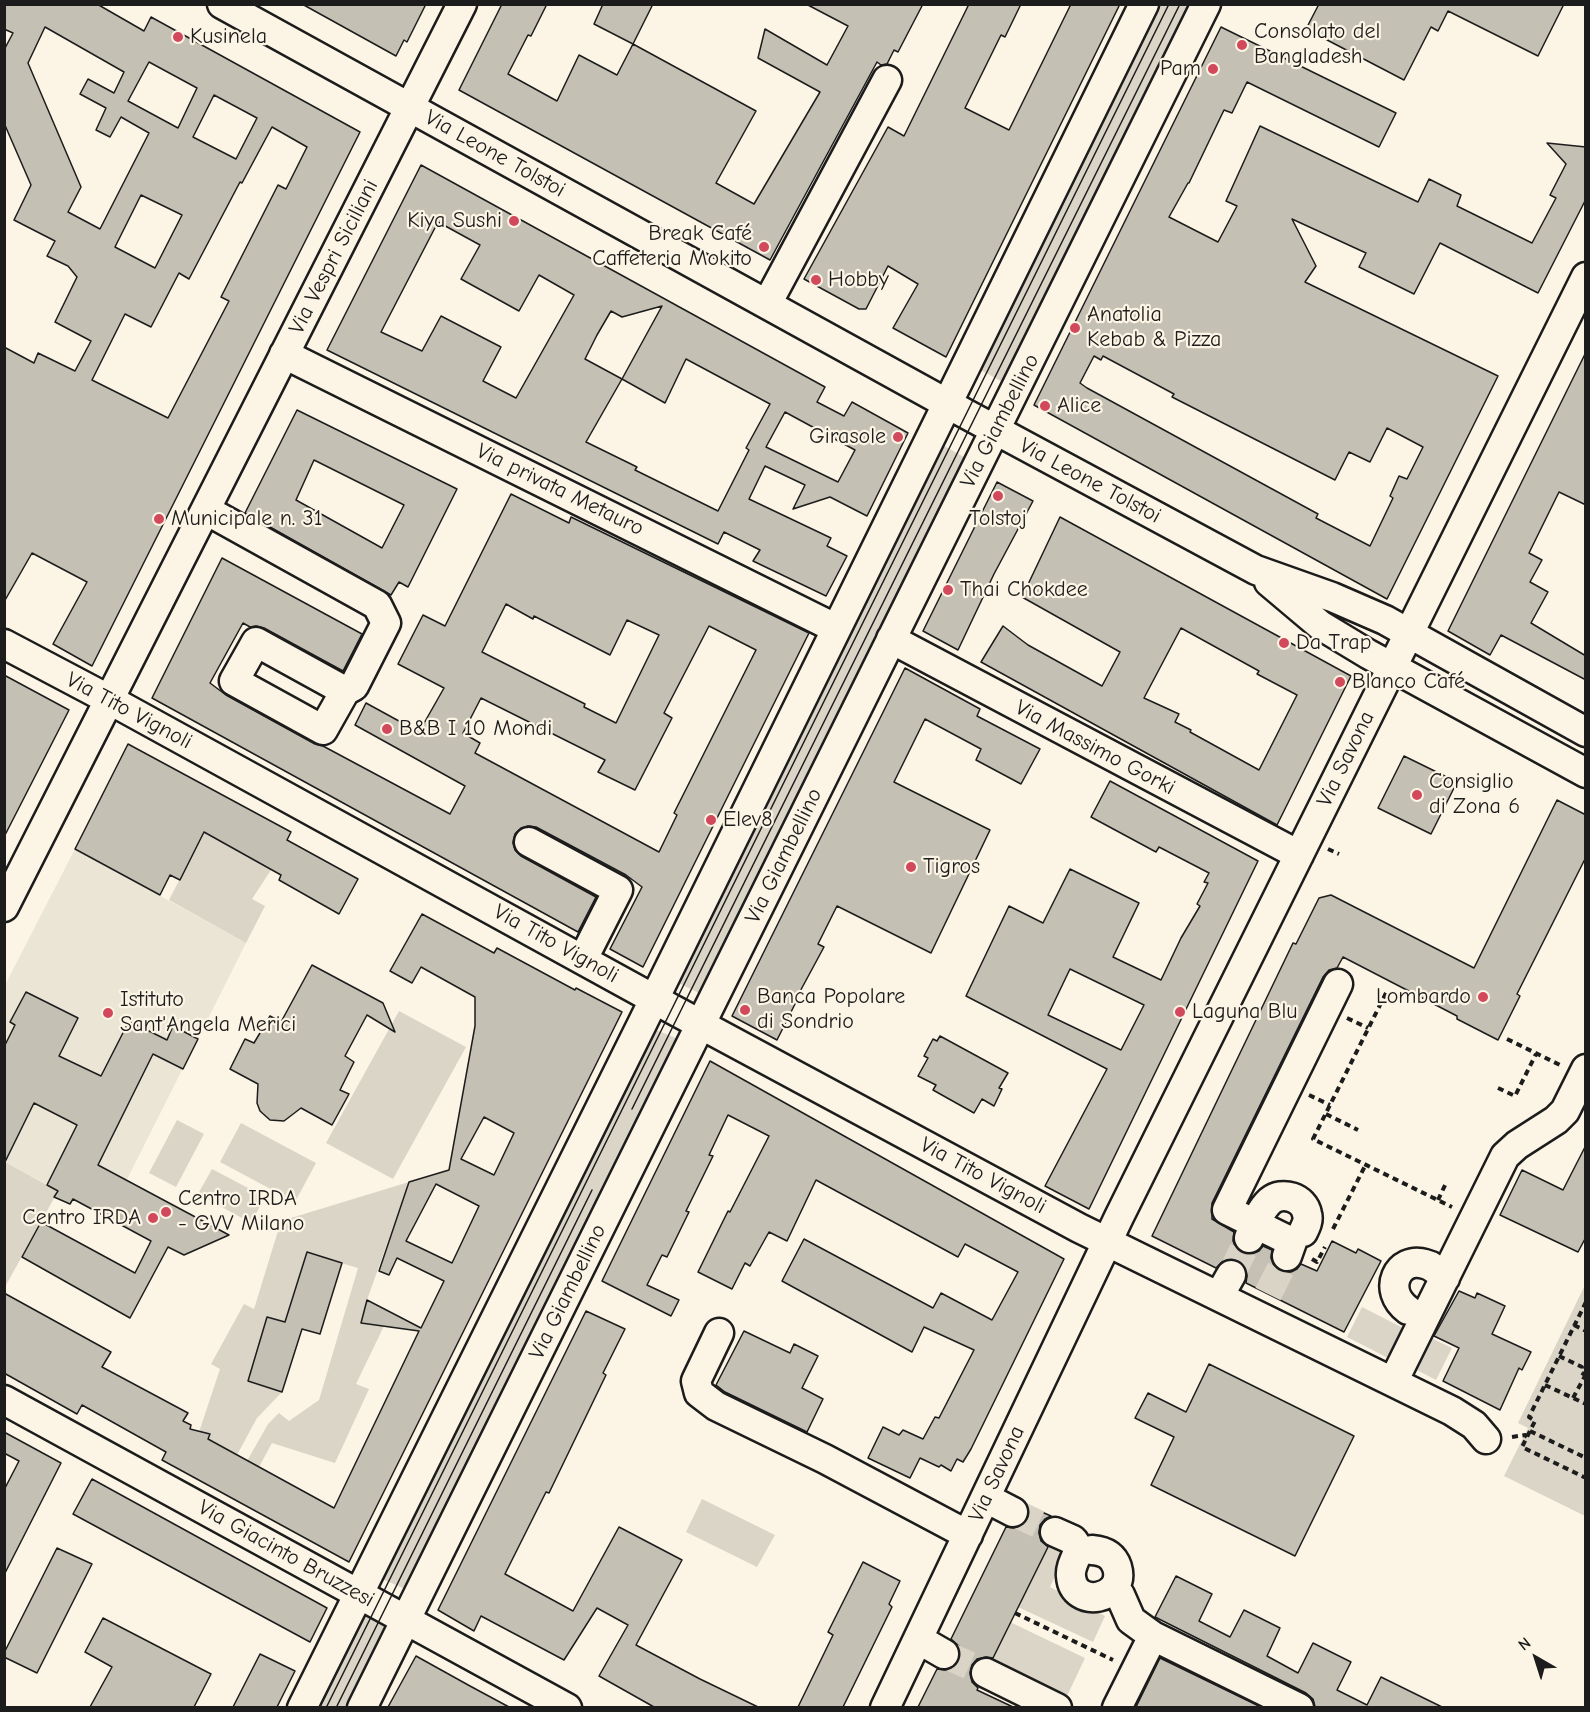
<!DOCTYPE html>
<html>
<head>
<meta charset="utf-8">
<style>
	body { margin:0 }
	#map { position:relative; width:1590px; height:1712px; overflow:hidden; background:#fcf5e5; font-family:"Comic Neue",sans-serif }
	canvas { display:block }
	.frame { position:absolute; inset:0; border:6px solid #1c1c1c; pointer-events:none }
	.north { position:absolute; left:1506px; top:1628px; width:60px; height:60px; -webkit-text-stroke:4px #fcf5e5; paint-order:stroke; rotate:321deg; font-size:16px; font-weight:700; line-height:24px; text-align:center; color:#1c1c1c }
	.north::after { content:''; display:block; margin:auto; width:21px; height:27px; background:#1c1c1c; clip-path:polygon(50% 0,100% 100%,50% 72%,0 100%) }
</style>
</head>
<body>
<div id="map">
<canvas width="1590" height="1712"></canvas>
<div class="frame"></div>
<div class="north">N</div>
</div>
<script>
const ctx = document.querySelector('canvas').getContext('2d');
ctx.lineJoin = 'round';
function fillPath(path, color) {
  ctx.fillStyle = color;
  ctx.fill(path, 'evenodd');
}
function stroke(path, color, width, dash) {
  ctx.strokeStyle = color;
  ctx.lineWidth = width;
  ctx.lineCap = dash ? 'butt' : 'round';
  ctx.setLineDash(dash || []);
  ctx.stroke(path);
}
function write(font, color, halo, rows, align = 'center') {
  ctx.font = font + ' "Comic Neue",sans-serif';
  ctx.lineWidth = 4.5;
  ctx.setLineDash([]);
  ctx.textBaseline = 'middle';
  ctx.strokeStyle = halo;
  ctx.fillStyle = color;
  for (const [text, x, y, turn = 0] of rows) {
    ctx.save();
    ctx.translate(x, y);
    ctx.rotate((+turn || 0) * Math.PI / 180);
    ctx.textAlign = isNaN(turn) ? turn : align;
    if (halo) ctx.strokeText(text, 0, 0);
    ctx.fillText(text, 0, 0);
    ctx.restore();
  }
}
fillPath(new Path2D(`
	M 75,849 L 246,943 L 108,1217 L 5,1162 L 4,987 Z`), '#ebe5d6');
fillPath(new Path2D(`
	M 1156,5 L 1193,5 L 1008,385 L 977,368 Z
	M 939,443 L 969,460 L 701,994 L 672,980 Z
	M 204,832 L 271,870 L 252,899 L 265,906 L 246,943 L 169,900 Z
	M 399,1011 L 466,1047 L 393,1179 L 326,1143 Z
	M 649,1027 L 678,1039 L 412,1592 L 373,1575 Z
	M 177,1120 L 204,1134 L 176,1187 L 149,1173 Z
	M 241,1123 L 316,1163 L 295,1202 L 220,1162 Z
	M 5,1162 L 58,1191 L 5,1287 Z
	M 212,1169 L 265,1197 L 251,1223 L 198,1194 Z
	M 409,1182 L 367,1300 L 362,1322 L 384,1326 L 356,1384 L 369,1389 L 335,1463 L 272,1443 L 259,1467 L 247,1461 L 268,1424 L 279,1413 L 289,1421 L 319,1400 L 358,1268 L 307,1253 L 285,1322 L 267,1317 L 248,1381 L 282,1392 L 257,1418 L 237,1455 L 208,1439 L 199,1432 L 220,1369 L 211,1364 L 244,1304 L 254,1309 L 281,1221 Z
	M 1585,1285 L 1586,1516 L 1585,1516 L 1504,1476 L 1528,1428 L 1518,1423 Z
	M 1362,1307 L 1405,1329 L 1390,1359 L 1347,1337 Z
	M 1431,1338 L 1452,1348 L 1436,1380 L 1415,1369 Z
	M 702,1499 L 775,1535 L 757,1567 L 686,1532 Z
	M 1050,1541 L 1061,1547 L 1066,1554 L 1050,1587 L 1105,1616 L 1093,1642 L 1018,1607 Z
	M 355,1610 L 392,1630 L 353,1707 L 307,1708 Z
	M 1010,1622 L 1085,1658 L 1067,1696 L 992,1659 Z`), '#dbd5c8');
const building = new Path2D(`
	M 4,4 L 97,4 L 144,31 L 151,17 L 360,132 L 92,666 L 53,644 L 87,582 L 32,553 L 4,602 L 4,347 L 34,363 L 38,353 L 75,371 L 91,341 L 55,322 L 77,277 L 68,266 L 47,256 L 55,241 L 14,220 L 31,185 L 4,123 L 4,50 L 13,33 L 4,29 ZM 45,27 L 124,72 L 114,93 L 88,79 L 80,94 L 106,108 L 96,130 L 110,137 L 121,117 L 149,133 L 100,229 L 68,212 L 81,187 L 28,63 ZM 149,62 L 197,88 L 178,128 L 128,101 ZM 214,95 L 257,118 L 236,159 L 193,137 ZM 272,127 L 307,147 L 286,189 L 278,185 L 221,297 L 229,301 L 168,418 L 92,380 L 125,314 L 151,327 L 179,273 L 189,279 L 240,182 L 242,183 ZM 141,195 L 182,215 L 155,268 L 115,247 Z
	M 302,4 L 426,4 L 407,42 L 404,40 L 396,56 Z
	M 502,4 L 547,4 L 531,36 L 528,35 L 508,74 L 557,101 L 579,55 L 617,75 L 633,44 L 756,111 L 716,183 L 754,204 L 820,92 L 758,58 L 765,29 L 827,65 L 848,26 L 806,4 L 923,4 L 898,52 L 894,50 L 887,64 L 881,65 L 877,62 L 770,260 L 459,90 Z
	M 603,4 L 653,4 L 633,44 L 594,24 Z
	M 969,4 L 1021,4 L 1005,37 L 1001,35 L 965,108 L 1009,130 L 1071,4 L 1120,4 L 946,357 L 893,328 L 918,284 L 888,266 L 866,309 L 859,309 L 804,279 L 888,127 L 904,136 Z
	M 1319,4 L 1564,4 L 1538,56 L 1448,11 L 1438,31 L 1431,27 L 1404,80 L 1306,29 Z
	M 1221,27 L 1396,113 L 1379,147 L 1247,82 L 1232,113 L 1224,110 L 1189,183 L 1188,183 L 1169,217 L 1218,242 L 1237,206 L 1226,201 L 1260,126 L 1418,202 L 1429,179 L 1461,195 L 1457,206 L 1532,243 L 1556,198 L 1550,195 L 1566,164 L 1547,143 L 1586,147 L 1586,199 L 1538,293 L 1440,243 L 1414,294 L 1359,267 L 1366,253 L 1292,219 L 1316,266 L 1305,282 L 1498,376 L 1387,599 L 1034,405 ZM 1094,356 L 1101,360 L 1103,356 L 1174,394 L 1172,397 L 1335,480 L 1349,452 L 1370,462 L 1387,428 L 1423,447 L 1407,479 L 1399,476 L 1390,496 L 1393,498 L 1370,546 L 1316,518 L 1318,514 L 1087,388 L 1080,383 Z
	M 421,165 L 825,387 L 817,402 L 844,416 L 852,402 L 908,433 L 867,516 L 830,497 L 793,509 L 805,485 L 765,466 L 749,499 L 831,538 L 827,546 L 847,556 L 826,596 L 753,561 L 760,550 L 724,532 L 718,544 L 327,350 ZM 438,222 L 480,245 L 461,279 L 519,311 L 539,275 L 574,295 L 516,398 L 483,381 L 501,347 L 441,316 L 422,351 L 381,332 ZM 662,306 L 622,379 L 665,403 L 686,359 L 770,404 L 746,448 L 749,450 L 718,511 L 635,470 L 637,467 L 586,442 L 622,379 L 585,359 L 597,335 L 611,311 L 622,317 ZM 785,412 L 855,450 L 838,482 L 766,447 Z
	M 1586,352 L 1586,505 L 1559,492 L 1529,553 L 1542,560 L 1530,582 L 1548,592 L 1531,623 L 1586,656 L 1586,680 L 1501,635 L 1490,655 L 1448,631 Z
	M 297,410 L 457,489 L 408,587 L 399,582 L 391,595 L 245,513 ZM 314,460 L 404,505 L 382,548 L 296,500 Z
	M 997,482 L 1033,501 L 994,574 L 958,650 L 923,631 Z
	M 511,494 L 569,523 L 571,517 L 809,633 L 643,967 L 610,949 L 642,887 L 626,875 L 536,827 L 528,826 L 521,828 L 515,834 L 513,843 L 515,850 L 521,856 L 596,897 L 578,932 L 152,698 L 222,558 L 362,634 L 343,671 L 264,628 L 256,626 L 250,627 L 243,623 L 210,683 L 226,695 L 315,744 L 323,746 L 450,814 L 465,786 L 355,725 L 366,703 L 419,732 L 444,688 L 398,664 L 423,615 L 445,626 ZM 506,604 L 533,619 L 534,616 L 610,655 L 627,620 L 659,635 L 616,723 L 584,707 L 585,704 L 482,652 ZM 709,626 L 756,650 L 674,813 L 677,815 L 659,852 L 475,753 L 480,743 L 463,733 L 481,698 L 605,760 L 598,772 L 635,790 L 672,718 L 664,713 Z
	M 1060,517 L 1351,676 L 1277,825 L 981,662 L 1003,626 L 1028,645 L 1102,686 L 1120,652 L 1022,597 ZM 1181,628 L 1259,671 L 1257,674 L 1297,695 L 1259,770 L 1190,732 L 1191,730 L 1175,722 L 1179,714 L 1144,698 Z
	M 905,668 L 980,709 L 977,716 L 1040,749 L 1021,784 L 976,760 L 981,749 L 925,719 L 894,782 L 990,830 L 931,953 L 837,906 L 818,944 L 824,947 L 797,997 L 798,998 L 777,1040 L 732,1016 Z
	M 4,675 L 69,710 L 4,837 Z
	M 128,744 L 291,832 L 287,840 L 358,879 L 339,914 L 279,880 L 281,875 L 204,832 L 180,880 L 170,875 L 160,895 L 75,849 Z
	M 1404,756 L 1457,782 L 1431,834 L 1378,808 Z
	M 1110,781 L 1258,861 L 1089,1209 L 1045,1186 L 1107,1069 L 966,996 L 1009,906 L 1043,923 L 1070,869 L 1139,903 L 1113,957 L 1161,980 L 1181,938 L 1200,906 L 1197,904 L 1208,883 L 1204,882 L 1209,873 L 1159,847 L 1156,852 L 1091,817 ZM 1070,969 L 1144,1005 L 1121,1050 L 1048,1015 Z
	M 1557,800 L 1586,815 L 1586,857 L 1517,994 L 1520,996 L 1498,1040 L 1457,1019 L 1457,1016 L 1343,957 L 1337,968 L 1329,970 L 1323,977 L 1212,1203 L 1212,1219 L 1234,1232 L 1233,1241 L 1236,1248 L 1243,1253 L 1251,1254 L 1259,1251 L 1263,1246 L 1272,1250 L 1271,1258 L 1274,1266 L 1282,1272 L 1291,1272 L 1297,1269 L 1301,1264 L 1317,1271 L 1332,1241 L 1356,1253 L 1358,1249 L 1381,1261 L 1344,1332 L 1246,1283 L 1247,1276 L 1245,1267 L 1239,1260 L 1230,1259 L 1223,1261 L 1216,1268 L 1152,1236 L 1293,943 L 1296,944 L 1319,898 L 1331,895 L 1474,968 Z
	M 422,914 L 494,953 L 497,948 L 575,990 L 576,988 L 622,1012 L 349,1562 L 162,1460 L 166,1452 L 82,1405 L 77,1414 L 4,1373 L 4,1293 L 111,1352 L 102,1367 L 188,1413 L 183,1421 L 191,1425 L 190,1429 L 210,1434 L 208,1439 L 334,1508 L 419,1331 L 361,1323 L 367,1300 L 421,1328 L 444,1281 L 397,1258 L 389,1275 L 379,1271 L 409,1182 L 449,1170 L 475,1026 L 475,997 L 421,967 L 412,983 L 390,971 ZM 484,1117 L 514,1133 L 494,1175 L 461,1159 ZM 436,1184 L 479,1206 L 452,1263 L 406,1241 Z
	M 312,965 L 383,1003 L 395,1032 L 367,1015 L 345,1056 L 354,1062 L 340,1090 L 349,1094 L 332,1125 L 301,1108 L 284,1121 L 270,1120 L 260,1111 L 257,1103 L 258,1084 L 230,1069 L 245,1039 L 254,1043 L 270,1016 L 281,1022 Z
	M 26,992 L 78,1018 L 59,1056 L 101,1076 L 129,1021 L 167,1040 L 173,1026 L 198,1039 L 183,1069 L 153,1054 L 98,1165 L 229,1235 L 184,1255 L 168,1247 L 130,1318 L 22,1257 L 41,1222 L 135,1273 L 151,1241 L 73,1199 L 70,1204 L 54,1197 L 58,1191 L 47,1185 L 77,1125 L 34,1103 L 4,1164 L 4,1047 L 15,1025 L 10,1022 Z
	M 940,1036 L 1008,1073 L 999,1088 L 1002,1089 L 994,1106 L 982,1099 L 974,1113 L 933,1090 L 936,1085 L 918,1076 L 928,1058 L 924,1056 L 933,1039 L 937,1041 Z
	M 710,1061 L 1064,1259 L 971,1449 L 963,1462 L 957,1459 L 951,1471 L 941,1465 L 939,1467 L 920,1458 L 910,1478 L 868,1458 L 883,1427 L 899,1435 L 903,1430 L 923,1439 L 935,1417 L 939,1418 L 974,1350 L 924,1327 L 912,1352 L 782,1281 L 804,1239 L 933,1308 L 941,1293 L 992,1320 L 1018,1272 L 965,1244 L 958,1257 L 816,1180 L 787,1241 L 769,1232 L 750,1266 L 745,1263 L 732,1289 L 698,1272 L 728,1211 L 730,1212 L 769,1136 L 728,1115 L 709,1155 L 713,1156 L 686,1211 L 689,1212 L 667,1257 L 662,1255 L 647,1285 L 679,1300 L 671,1316 L 602,1281 Z
	M 1586,1145 L 1586,1237 L 1578,1252 L 1500,1215 L 1522,1170 L 1563,1190 Z
	M 307,1252 L 342,1263 L 320,1334 L 302,1329 L 282,1392 L 248,1381 L 267,1317 L 285,1322 Z
	M 1459,1291 L 1475,1298 L 1477,1293 L 1505,1306 L 1492,1334 L 1531,1352 L 1522,1370 L 1519,1368 L 1500,1410 L 1443,1381 L 1459,1348 L 1434,1336 Z
	M 586,1311 L 625,1329 L 603,1373 L 606,1375 L 549,1493 L 546,1492 L 505,1574 L 573,1611 L 619,1527 L 682,1560 L 636,1645 L 700,1679 L 758,1707 L 654,1707 L 599,1676 L 628,1625 L 597,1608 L 564,1660 L 481,1616 L 474,1631 L 438,1610 Z
	M 744,1331 L 790,1353 L 794,1344 L 818,1356 L 802,1388 L 823,1399 L 807,1432 L 725,1392 L 716,1385 Z
	M 1209,1364 L 1354,1436 L 1295,1556 L 1151,1485 L 1174,1437 L 1135,1418 L 1148,1393 L 1186,1412 Z
	M 4,1432 L 61,1463 L 4,1575 L 4,1490 L 19,1461 L 4,1453 Z
	M 92,1479 L 327,1608 L 310,1642 L 73,1514 Z
	M 1028,1506 L 1051,1516 L 1045,1519 L 1040,1525 L 1039,1533 L 1041,1541 L 1048,1547 L 993,1658 L 986,1657 L 977,1659 L 972,1665 L 970,1673 L 972,1682 L 978,1688 L 977,1690 L 1013,1707 L 918,1707 L 937,1669 L 945,1670 L 952,1669 L 959,1662 L 960,1655 L 959,1646 L 951,1639 L 1006,1527 L 1014,1528 L 1022,1526 L 1028,1519 L 1029,1512 Z
	M 57,1548 L 92,1564 L 37,1673 L 4,1657 L 4,1653 Z
	M 863,1562 L 900,1581 L 889,1604 L 892,1607 L 843,1707 L 798,1707 L 833,1635 L 828,1632 Z
	M 1176,1576 L 1212,1594 L 1199,1621 L 1230,1637 L 1244,1610 L 1280,1628 L 1267,1656 L 1298,1673 L 1313,1643 L 1351,1662 L 1337,1690 L 1367,1705 L 1381,1677 L 1442,1707 L 1315,1707 L 1313,1699 L 1306,1693 L 1155,1617 Z
	M 103,1618 L 211,1674 L 194,1707 L 90,1707 L 112,1667 L 85,1652 Z
	M 260,1654 L 295,1671 L 277,1707 L 233,1707 Z
	M 416,1656 L 470,1686 L 509,1707 L 388,1707 Z
	M 1160,1658 L 1261,1707 L 1136,1707 Z`);
fillPath(building, '#c4c0b3');
stroke(building, '#1c1c1c', 1.5);
stroke(new Path2D(`
	M 1231,1275 L 1249,1238
	M 1268,1294 L 1287,1256
	M 1013,1512 L 1055,1532
	M 944,1654 L 986,1673`), '#dad4c7', 28, [28, 14]);
const minor = new Path2D(`
	M 222,4 L 966,414 L 1256,570 L 1332,597 L 1385,620 L 1586,732
	M 767,304 L 887,80
	M 284,354 L 835,628
	M 206,510 L 377,605 L 386,623 L 354,686 L 345,691
	M 1269,582 L 1320,625 L 1368,654 L 1586,773
	M 891,639 L 1299,855
	M 256,642 L 345,691 L 323,730 L 234,681 Z
	M 4,644 L 110,700 L 672,1009 L 1079,1228 L 1452,1411 L 1474,1425 L 1486,1439
	M 529,842 L 618,890 L 583,959
	M 4,907 L 462,4
	M 1249,1238 C 1254,1226 1260,1210 1270,1201 C 1282,1191 1304,1197 1307,1214 C 1309,1220 1306,1226 1303,1232
	M 1287,1256 L 1292,1242 L 1227,1210 L 1338,984
	M 1219,1296 L 1231,1275
	M 1408,1310 C 1381,1290 1398,1256 1425,1264 C 1434,1266 1439,1273 1445,1278
	M 719,1333 L 696,1381 L 699,1393 L 716,1406 L 825,1459 L 968,1535
	M 1393,1382 L 1505,1156 L 1517,1145 L 1556,1120 L 1565,1111 L 1586,1069
	M 4,1400 L 567,1708
	M 986,1498 L 1013,1512
	M 1055,1532 L 1073,1540 L 1079,1549 C 1076,1558 1070,1567 1071,1576 C 1073,1610 1127,1600 1117,1567 C 1113,1555 1104,1551 1092,1550
	M 1113,1589 L 1120,1595 L 1131,1620 L 1153,1636 L 1299,1708
	M 918,1639 L 944,1654
	M 986,1673 L 1057,1708
	M 302,1708 L 641,1026 L 1144,4
	M 362,1708 L 1206,4
	M 885,1708 L 1119,1217 L 1586,277
	M 1117,1708 L 1153,1636`);
stroke(minor, '#1c1c1c', 33);
stroke(new Path2D(`
	M 1328,849 L 1339,854
	M 1386,993 L 1313,1139 L 1452,1207
	M 1347,1018 L 1368,1028
	M 1507,1039 L 1560,1065
	M 1498,1088 L 1515,1096 L 1536,1054
	M 1309,1095 L 1330,1105
	M 1326,1114 L 1358,1130
	M 1438,1200 L 1447,1181
	M 1333,1229 L 1366,1164
	M 1312,1259 L 1317,1262 L 1325,1247
	M 1586,1302 L 1529,1417 L 1535,1421 L 1522,1447 L 1586,1478
	M 1574,1325 L 1586,1331
	M 1559,1356 L 1582,1367 L 1581,1372 L 1586,1376
	M 1545,1385 L 1586,1404
	M 1573,1398 L 1585,1376
	M 1530,1431 L 1586,1458
	M 1512,1437 L 1525,1435 L 1527,1437
	M 1015,1613 L 1113,1660`), '#1c1c1c', 4, [6, 4.5]);
stroke(minor, '#fcf5e5', 28);
stroke(new Path2D(`
	M 632,1109 L 1180,4
	M 326,1708 L 1169,4
	M 336,1708 L 592,1190`), '#1c1c1c', 1.5);
for (const [x, y, r, color] of [
	[178,37,6,"#d1495b"],
	[1242,45,6,"#d1495b"],
	[1213,69,6,"#d1495b"],
	[514,221,6,"#d1495b"],
	[764,247,6,"#d1495b"],
	[816,280,6,"#d1495b"],
	[1075,328,6,"#d1495b"],
	[1045,406,6,"#d1495b"],
	[898,437,6,"#d1495b"],
	[998,496,6,"#d1495b"],
	[159,519,6,"#d1495b"],
	[948,590,6,"#d1495b"],
	[1284,643,6,"#d1495b"],
	[1340,682,6,"#d1495b"],
	[387,729,6,"#d1495b"],
	[1417,795,6,"#d1495b"],
	[711,820,6,"#d1495b"],
	[911,867,6,"#d1495b"],
	[1483,997,6,"#d1495b"],
	[745,1010,6,"#d1495b"],
	[1180,1012,6,"#d1495b"],
	[108,1013,6,"#d1495b"],
	[166,1212,6,"#d1495b"],
	[153,1218,6,"#d1495b"]
]) {
  const dot = new Path2D();
  dot.arc(x, y, r, 0, 2 * Math.PI);
  ctx.fillStyle = color;
  ctx.fill(dot);
  stroke(dot, '#fcf5e5', 2);
}
write('22px', '#1c1c1c', '#fcf5e5', [
	["Consolato del",1254,32],
	["Bangladesh",1254,57],
	["Kusinela",190,37],
	["Pam",1201,69,"right"],
	["Kiya Sushi",502,221,"right"],
	["Break Café",752,234,"right"],
	["Caffeteria Mokito",752,259,"right"],
	["Hobby",828,280],
	["Anatolia",1087,315],
	["Kebab & Pizza",1087,340],
	["Alice",1057,406],
	["Girasole",886,437,"right"],
	["Municipale n. 31",171,519],
	["Tolstoj",998,519,"center"],
	["Thai Chokdee",960,590],
	["Da Trap",1296,643],
	["Blanco Café",1352,682],
	["B&B I 10 Mondi",399,729],
	["Consiglio",1429,782],
	["di Zona 6",1429,807],
	["Elev8",723,820],
	["Tigros",923,867],
	["Banca Popolare",757,997],
	["di Sondrio",757,1022],
	["Lombardo",1471,997,"right"],
	["Istituto",120,1000],
	["Sant'Angela Merici",120,1025],
	["Laguna Blu",1192,1012],
	["Centro IRDA",178,1199],
	["- GVV Milano",178,1224],
	["Centro IRDA",141,1218,"right"]
], 'left');
write('22px', '#1c1c1c', '#fcf5e5', [
	["Via Leone Tolstoi",495,154,29],
	["Via Vespri Siciliani",334,257,-63],
	["Via Giambellino",1000,421,-63],
	["Via Leone Tolstoi",1090,481,28],
	["Via privata Metauro",560,490,26],
	["Via Tito Vignoli",129,711,28],
	["Via Massimo Gorki",1095,748,28],
	["Via Savona",1346,759,-64],
	["Via Giambellino",784,856,-64],
	["Via Tito Vignoli",556,944,29],
	["Via Tito Vignoli",983,1176,28],
	["Via Giambellino",568,1292,-64],
	["Via Savona",997,1474,-65],
	["Via Giacinto Bruzzesi",286,1554,29]
]);
</script>
</body>
</html>
